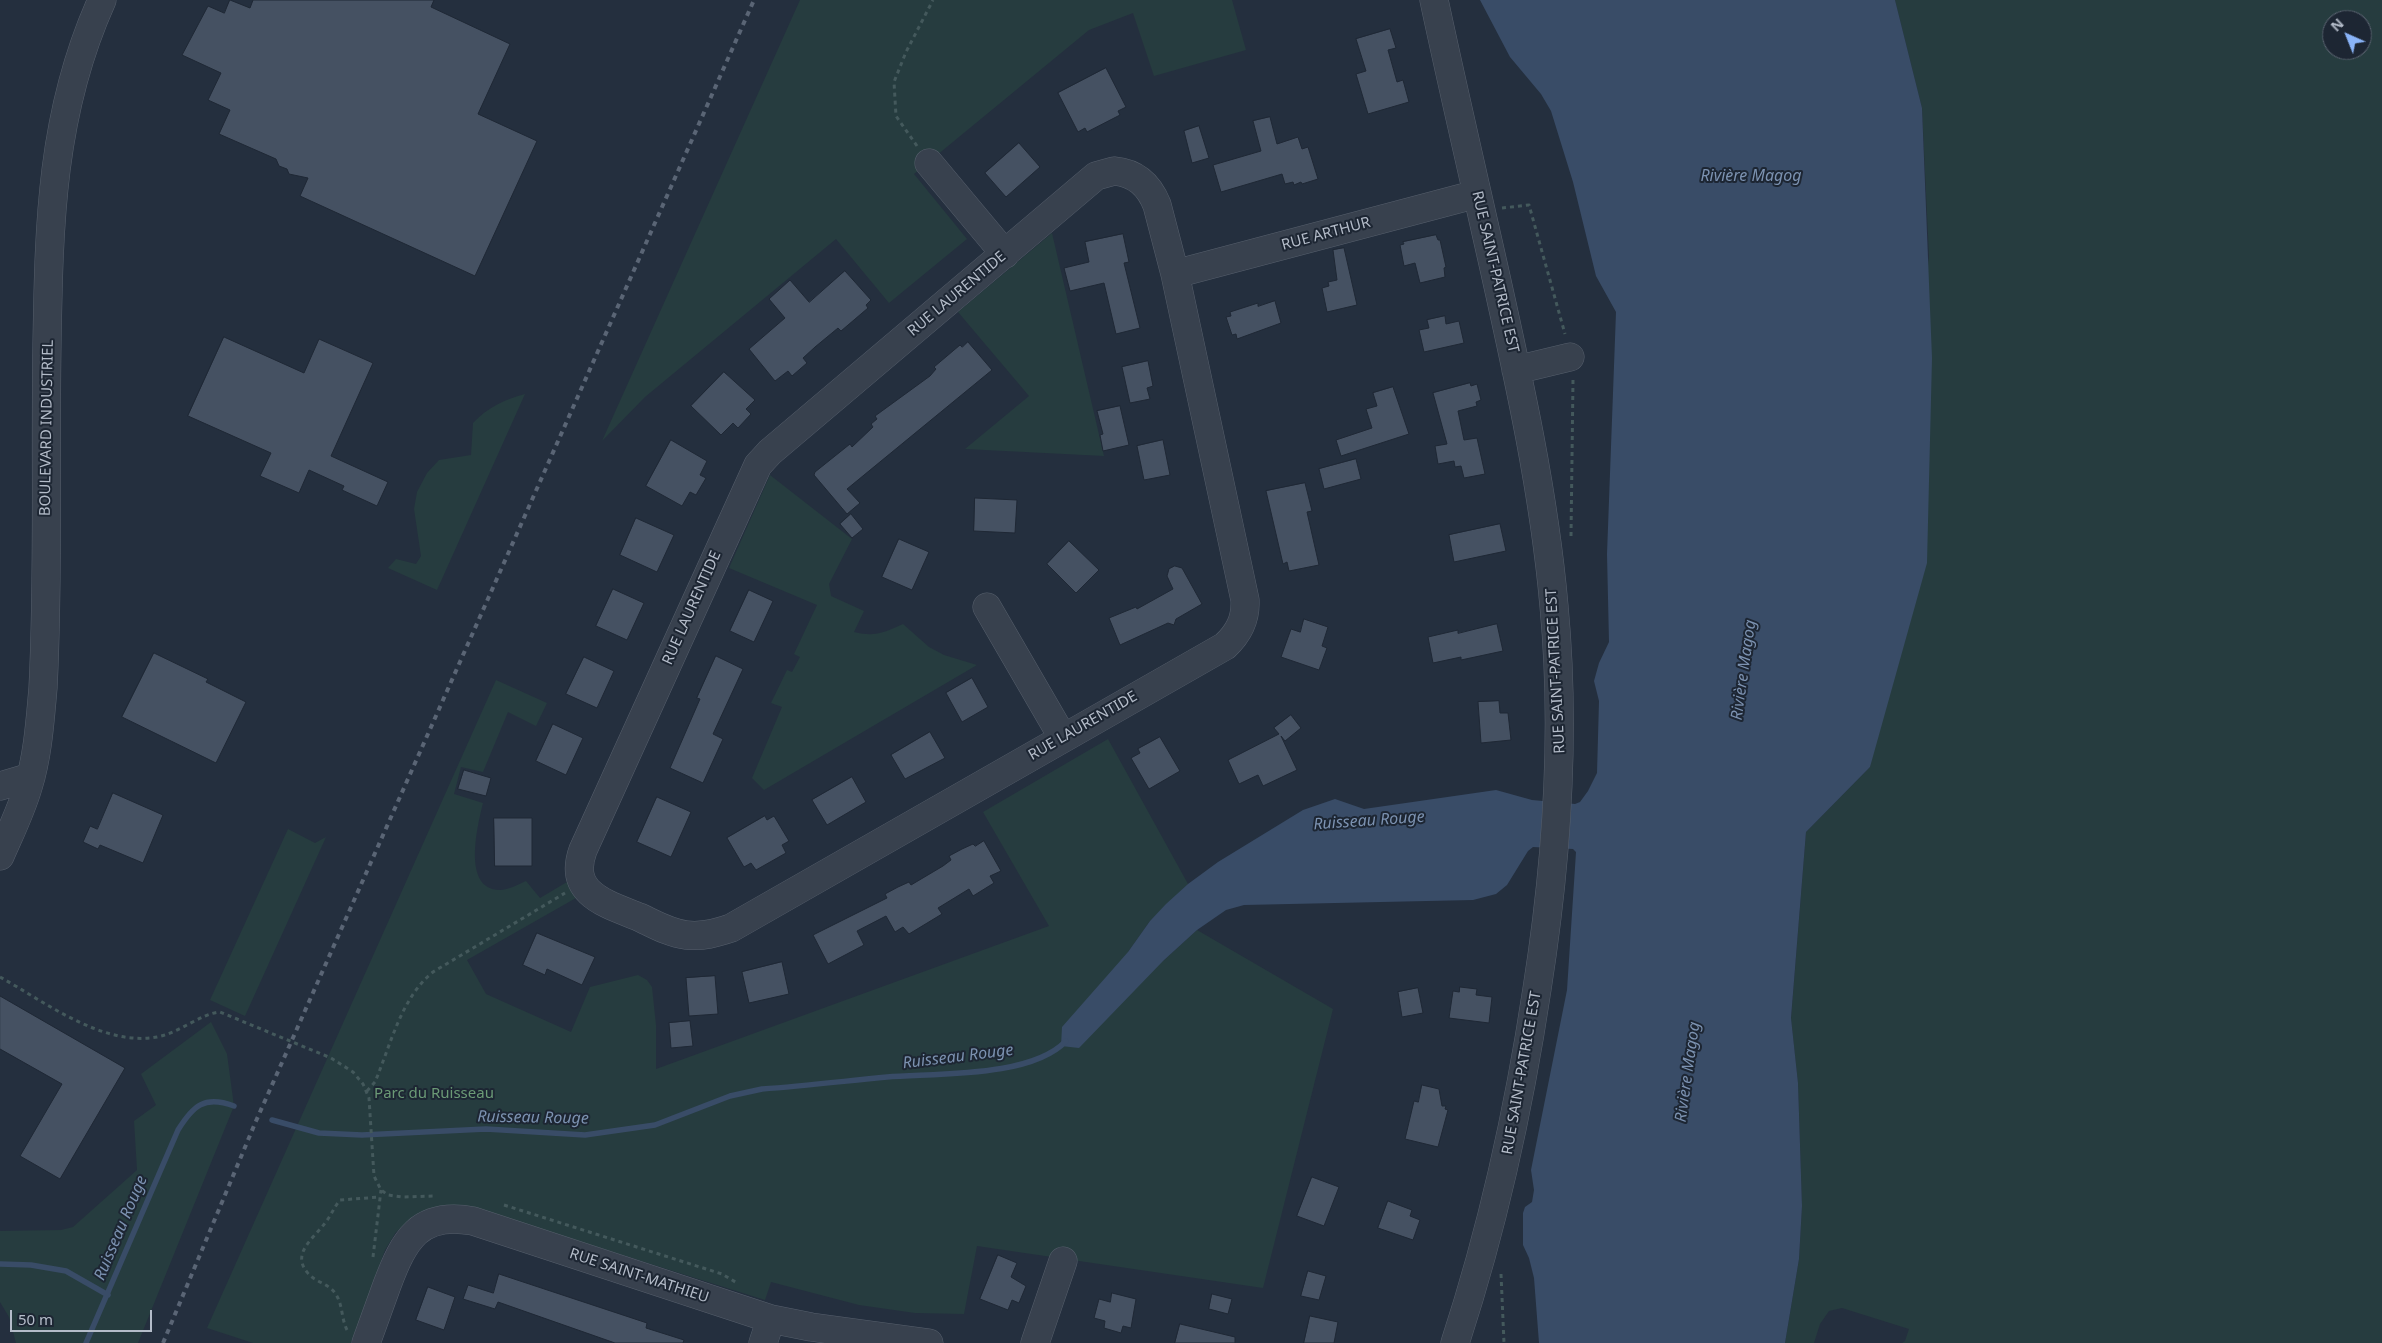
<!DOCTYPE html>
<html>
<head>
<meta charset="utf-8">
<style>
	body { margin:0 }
	#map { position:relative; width:2382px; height:1343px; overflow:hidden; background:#242f3e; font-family:"Noto Sans",sans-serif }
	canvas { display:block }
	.north { position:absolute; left:2322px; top:10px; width:50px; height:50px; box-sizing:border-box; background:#1d2633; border:1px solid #59626f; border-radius:50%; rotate:316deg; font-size:14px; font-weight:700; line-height:20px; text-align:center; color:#b4bcc9 }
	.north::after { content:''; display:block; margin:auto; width:18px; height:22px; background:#8ab4f8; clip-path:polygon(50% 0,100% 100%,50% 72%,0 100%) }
	.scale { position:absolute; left:10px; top:1310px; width:142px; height:22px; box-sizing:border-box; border:2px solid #b4bcc9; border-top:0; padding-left:6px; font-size:15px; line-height:18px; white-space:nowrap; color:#b4bcc9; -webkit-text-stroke:4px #1d2633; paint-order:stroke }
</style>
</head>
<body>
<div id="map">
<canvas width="2382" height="1343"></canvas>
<div class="north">N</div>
<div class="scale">50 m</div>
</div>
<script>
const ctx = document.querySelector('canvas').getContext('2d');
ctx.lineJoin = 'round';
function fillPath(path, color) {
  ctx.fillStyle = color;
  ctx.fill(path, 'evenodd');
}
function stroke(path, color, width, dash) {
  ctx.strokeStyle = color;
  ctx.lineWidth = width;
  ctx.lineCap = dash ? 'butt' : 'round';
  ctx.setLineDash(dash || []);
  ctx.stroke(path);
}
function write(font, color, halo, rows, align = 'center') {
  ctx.font = font + ' "Noto Sans",sans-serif';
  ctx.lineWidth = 4;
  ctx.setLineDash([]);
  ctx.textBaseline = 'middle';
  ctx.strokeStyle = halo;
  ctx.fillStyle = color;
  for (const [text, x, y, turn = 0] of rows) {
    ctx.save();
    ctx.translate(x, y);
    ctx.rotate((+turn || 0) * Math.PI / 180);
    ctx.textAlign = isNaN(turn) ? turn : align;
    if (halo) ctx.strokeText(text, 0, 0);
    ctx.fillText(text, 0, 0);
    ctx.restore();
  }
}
fillPath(new Path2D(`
	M 800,0 L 1232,0 L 1246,50 L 1154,76 L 1133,13 L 1089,30 L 914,174 L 967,239 L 889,303 L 836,239 L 645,397 L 602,441 Z
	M 1895,0 L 2382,0 L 2382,1343 L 1902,1343 L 1905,1341 L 1909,1329 L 1842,1308 L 1829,1311 L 1820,1324 L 1814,1343 L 1785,1343 L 1799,1259 L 1802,1206 L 1798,1083 L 1791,1019 L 1806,832 L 1870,767 L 1929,256 L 1922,108 ZM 2332,20 L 2362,20 L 2362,50 L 2332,50 Z
	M 1052,233 L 1104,456 L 965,449 L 1029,396 L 958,312 Z
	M 525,394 L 437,590 L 388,568 L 396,559 L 416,564 L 421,556 L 414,509 L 417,492 L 427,473 L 439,460 L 471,455 L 473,423 C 488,407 504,400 525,394 Z
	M 770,475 L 852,539 L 829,584 L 831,596 L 864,611 L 854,632 C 875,637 883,633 903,624 L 929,647 L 944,655 L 977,665 L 764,790 L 752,778 L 782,707 L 771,703 L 787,670 L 792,672 L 800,657 L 794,654 L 817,605 L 729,568 Z
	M 496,680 L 547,703 L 536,726 L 508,712 L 483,772 L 461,767 L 454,794 L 483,803 C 478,824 461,890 500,890 C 508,890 519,884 526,881 L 540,898 L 567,882 L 576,898 L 467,960 L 486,994 L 571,1032 L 590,987 L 638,975 L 647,980 L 652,987 L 656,1025 L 656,1069 L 1049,926 L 983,812 L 1108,739 L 1188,884 L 1150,921 L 1128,952 L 1163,961 L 1197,930 L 1333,1009 L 1263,1288 L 977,1246 L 964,1314 L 915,1313 L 859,1305 L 771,1282 L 765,1300 L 495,1215 L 417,1215 L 396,1232 L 385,1250 L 351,1343 L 253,1343 L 207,1328 Z
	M 288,829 L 315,843 L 326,837 L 245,1016 L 210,1000 Z
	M 211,1022 L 227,1054 L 234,1106 L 138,1343 L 16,1343 L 9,1317 L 0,1302 L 0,1231 L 61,1230 L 73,1227 L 137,1170 L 134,1121 L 156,1105 L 141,1074 Z`), '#263c3f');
fillPath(new Path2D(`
	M 1480,0 L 1895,0 L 1922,108 L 1932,358 L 1927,563 L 1870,767 L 1806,832 L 1791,1018 L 1798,1083 L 1802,1206 L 1799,1259 L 1785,1343 L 1539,1343 L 1534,1278 L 1529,1258 L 1523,1245 L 1523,1213 L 1525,1207 L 1532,1202 L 1534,1190 L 1531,1170 L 1567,990 L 1576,852 L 1573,849 L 1533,847 L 1528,851 L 1507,885 L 1496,894 L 1473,900 L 1244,905 L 1226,910 L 1197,930 L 1163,961 L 1079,1048 L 1061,1046 L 1062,1027 L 1128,952 L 1150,921 L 1166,904 L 1188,884 L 1218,862 L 1303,810 L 1335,799 L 1364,809 L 1496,790 L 1532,800 L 1575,804 L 1580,802 L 1588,791 L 1597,773 L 1599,701 L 1594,681 L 1599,663 L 1609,642 L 1607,554 L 1616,312 L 1596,276 L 1573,182 L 1551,111 L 1541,94 L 1510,57 Z`), '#394c67');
stroke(new Path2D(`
	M 272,1120 L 319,1133 L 362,1135 L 486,1129 L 585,1135 L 655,1125 L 730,1096 L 762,1089 C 804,1086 845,1081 887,1077 C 935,1073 1031,1078 1066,1041
	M 0,1264 L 31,1265 L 66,1271 L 108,1295
	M 86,1343 L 178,1130 C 193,1106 204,1095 234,1106`), '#394c67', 5.5);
const building = new Path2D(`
	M 230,0 L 250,8 L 253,0 L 434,0 L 431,7 L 510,44 L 478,114 L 537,141 L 475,276 L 300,196 L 308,178 L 289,174 L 287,169 L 279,166 L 276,159 L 219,134 L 230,110 L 208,100 L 221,73 L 182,55 L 208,6 L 224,13 Z
	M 1390,29 L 1396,48 L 1388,50 L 1397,82 L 1403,80 L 1409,102 L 1368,114 L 1356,74 L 1366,71 L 1356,39 Z
	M 1106,68 L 1126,107 L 1118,111 L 1120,115 L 1087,132 L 1085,128 L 1078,132 L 1058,93 Z
	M 1270,117 L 1277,144 L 1298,137 L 1302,149 L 1308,147 L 1318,179 L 1302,184 L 1301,182 L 1294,185 L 1293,182 L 1285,184 L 1282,174 L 1221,192 L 1213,165 L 1261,151 L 1253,121 Z
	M 1199,126 L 1209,158 L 1192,163 L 1184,131 Z
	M 1019,143 L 1040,167 L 1006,197 L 985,173 Z
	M 1123,234 L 1129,262 L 1124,263 L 1140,328 L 1116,334 L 1104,283 L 1070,291 L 1064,268 L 1089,262 L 1085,242 Z
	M 1436,235 L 1438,240 L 1440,240 L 1446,267 L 1444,268 L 1445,277 L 1420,283 L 1415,263 L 1404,266 L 1400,245 L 1404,244 L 1403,242 Z
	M 1344,248 L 1357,305 L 1327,312 L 1322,288 L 1329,286 L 1328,282 L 1337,280 L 1333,250 Z
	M 845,271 L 871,300 L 866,305 L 868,308 L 841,331 L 838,328 L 815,347 L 803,358 L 807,363 L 792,376 L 788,371 L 775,381 L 749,349 L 785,318 L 769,299 L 790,280 L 809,302 Z
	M 1275,301 L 1281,323 L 1237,339 L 1236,334 L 1232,335 L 1226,317 L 1231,316 L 1230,312 L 1258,303 L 1258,306 Z
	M 1445,316 L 1446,324 L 1459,321 L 1464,343 L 1424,352 L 1419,330 L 1429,328 L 1427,320 Z
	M 224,337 L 304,373 L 319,339 L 373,363 L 331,456 L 388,482 L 377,506 L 342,490 L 344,486 L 309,470 L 299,493 L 260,476 L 271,453 L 188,416 Z
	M 968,342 L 992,370 L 847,489 L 860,503 L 847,514 L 814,475 L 815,472 L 850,444 L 852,447 L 873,427 L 871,424 L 877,419 L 875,416 L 930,376 L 936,369 L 934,367 L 960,345 L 962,347 Z
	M 1148,361 L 1153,386 L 1147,388 L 1150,399 L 1130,403 L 1122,367 Z
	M 724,372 L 755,400 L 746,409 L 751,414 L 738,428 L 733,423 L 721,435 L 691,406 Z
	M 1470,383 L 1471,386 L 1477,384 L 1481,400 L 1476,402 L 1477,406 L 1458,411 L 1464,440 L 1477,438 L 1485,474 L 1464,478 L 1461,466 L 1455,467 L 1454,461 L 1438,464 L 1435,446 L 1447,444 L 1433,393 Z
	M 1393,387 L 1409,434 L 1341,456 L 1336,440 L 1372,428 L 1366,409 L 1377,406 L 1373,393 Z
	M 1120,406 L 1129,445 L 1103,451 L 1100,435 L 1103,434 L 1097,411 Z
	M 671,440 L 707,461 L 700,475 L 706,478 L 696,495 L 690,492 L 682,506 L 646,486 Z
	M 1163,440 L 1170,475 L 1144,480 L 1137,446 Z
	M 1356,459 L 1361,479 L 1324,489 L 1319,469 Z
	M 1305,483 L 1312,511 L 1307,512 L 1319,565 L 1289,571 L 1287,562 L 1283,564 L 1266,491 Z
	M 975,498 L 1017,500 L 1015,533 L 974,531 Z
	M 851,514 L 863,529 L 852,538 L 840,524 Z
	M 636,518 L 674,535 L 657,572 L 620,555 Z
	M 1500,524 L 1506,551 L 1454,562 L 1449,535 Z
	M 899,539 L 929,552 L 912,590 L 882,577 Z
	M 1069,541 L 1099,570 L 1076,593 L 1047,564 Z
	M 1175,566 L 1182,568 L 1202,604 L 1176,619 L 1174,625 L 1168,623 L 1120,645 L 1109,618 L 1136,607 L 1137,609 L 1173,589 L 1167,576 L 1169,569 Z
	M 613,589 L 644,603 L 627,640 L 596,626 Z
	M 749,590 L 773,601 L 754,642 L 730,631 Z
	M 1304,619 L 1328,627 L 1322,646 L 1327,648 L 1319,670 L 1281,657 L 1291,629 L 1300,632 Z
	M 1497,624 L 1503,651 L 1461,660 L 1461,657 L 1433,663 L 1428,637 L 1458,630 L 1458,633 Z
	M 154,653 L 208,679 L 206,682 L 246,702 L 216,763 L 122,717 Z
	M 716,656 L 743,669 L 713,734 L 723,739 L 703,783 L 670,768 L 700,699 L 697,698 Z
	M 584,657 L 614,671 L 597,708 L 566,694 Z
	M 972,678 L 988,707 L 962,722 L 946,693 Z
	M 1499,701 L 1500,713 L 1508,713 L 1511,740 L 1481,743 L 1478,702 Z
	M 1291,715 L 1301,728 L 1285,741 L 1281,736 L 1297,770 L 1263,786 L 1258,775 L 1239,784 L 1228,760 L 1279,734 L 1274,728 Z
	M 553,724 L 583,738 L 566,775 L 536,761 Z
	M 930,732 L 945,758 L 905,779 L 891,755 Z
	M 1160,737 L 1180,771 L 1149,789 L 1131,758 L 1140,753 L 1138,749 Z
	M 464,770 L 491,778 L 486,796 L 458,789 Z
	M 852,777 L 866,802 L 827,825 L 812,800 Z
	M 113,793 L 163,815 L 143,863 L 100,845 L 98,849 L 83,842 L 90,826 L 97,829 Z
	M 657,797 L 691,812 L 671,857 L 637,842 Z
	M 765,816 L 767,820 L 774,816 L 789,841 L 782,845 L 786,853 L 756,870 L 751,863 L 744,867 L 727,838 Z
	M 494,818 L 532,818 L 532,866 L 495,866 Z
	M 984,841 L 1001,871 L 990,876 L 994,883 L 973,896 L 969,889 L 938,908 L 942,914 L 909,934 L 903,927 L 895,932 L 886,916 L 857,931 L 864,945 L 828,964 L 813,935 L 887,898 L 885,894 L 898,887 L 909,882 L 911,885 L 943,866 L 951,860 L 949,856 L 962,849 L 973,844 L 975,846 Z
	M 537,933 L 595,957 L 582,985 L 547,969 L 545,975 L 523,965 Z
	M 782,962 L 789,994 L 749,1003 L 742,972 Z
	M 715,976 L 718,1014 L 689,1016 L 686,978 Z
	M 1460,987 L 1477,989 L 1476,995 L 1492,997 L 1489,1023 L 1449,1018 L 1453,991 L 1459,992 Z
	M 1418,988 L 1423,1013 L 1402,1017 L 1398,992 Z
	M 0,996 L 125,1068 L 60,1179 L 20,1156 L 62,1084 L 0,1049 Z
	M 690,1021 L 693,1046 L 671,1048 L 669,1023 Z
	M 1422,1085 L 1439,1089 L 1442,1106 L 1446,1106 L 1445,1109 L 1448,1110 L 1438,1147 L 1405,1139 L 1414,1101 L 1418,1102 Z
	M 1312,1177 L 1339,1187 L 1324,1226 L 1297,1216 Z
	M 1388,1201 L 1412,1210 L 1410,1216 L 1420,1220 L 1413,1240 L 1378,1228 Z
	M 998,1255 L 1017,1263 L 1011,1277 L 1026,1286 L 1019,1303 L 1012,1300 L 1008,1310 L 980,1299 Z
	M 1308,1271 L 1326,1276 L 1319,1300 L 1301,1296 Z
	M 499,1274 L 647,1323 L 646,1328 L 684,1340 L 683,1343 L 615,1343 L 498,1302 L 495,1309 L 463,1299 L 468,1285 L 493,1293 Z
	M 428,1287 L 455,1297 L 444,1330 L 416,1320 Z
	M 1112,1293 L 1136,1299 L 1131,1328 L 1123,1326 L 1121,1333 L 1104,1328 L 1105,1321 L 1094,1318 L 1099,1299 L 1110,1302 Z
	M 1212,1294 L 1232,1299 L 1228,1314 L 1209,1309 Z
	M 1310,1316 L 1338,1322 L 1334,1343 L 1304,1343 Z
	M 1180,1324 L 1235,1337 L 1235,1343 L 1175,1343 Z`);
fillPath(building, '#455162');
stroke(building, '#1f2835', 1);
const minor = new Path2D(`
	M 1434,0 C 1453,89 1474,179 1494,268 C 1519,380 1544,492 1554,606 C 1566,734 1557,862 1537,989 C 1519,1109 1493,1227 1455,1343
	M 929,163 L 1005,254
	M 1114,171 C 1136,173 1149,185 1157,205 L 1175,274 L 1245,600 C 1246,619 1239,633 1225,646 L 731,928 C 716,933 702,937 686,935 C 669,933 654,924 639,917 C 607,904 567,894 583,850 L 758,465 L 770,452 L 1096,176 Z
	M 1175,274 L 1477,194
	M 1516,370 L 1570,357
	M 987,607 L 1063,738
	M 0,786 L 31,777
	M 0,856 C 10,833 21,811 28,787 C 38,755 40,721 43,688 C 49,573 45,458 47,344 C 49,223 51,113 102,0
	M 366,1343 C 373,1324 380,1304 387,1285 C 404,1240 419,1211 473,1221 L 771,1319 L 811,1327 L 929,1343
	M 763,1343 L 771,1319
	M 1035,1343 L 1063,1261`);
stroke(minor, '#565f6c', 29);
stroke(new Path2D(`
	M 917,146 L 896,116 L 894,82 L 906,52 L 933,0
	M 1502,208 L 1529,205 L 1565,334
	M 1571,536 L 1573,380
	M 0,977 C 45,1002 103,1047 157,1037 C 179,1033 202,1013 220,1012 L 331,1058 L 353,1072 L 363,1084 L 369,1098 L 374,1176 L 381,1190 L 388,1195 L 402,1197 L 436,1196
	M 367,1091 L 375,1082 C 391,1044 401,998 433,972 L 565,893
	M 504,1205 L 722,1274 L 737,1283
	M 373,1257 L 381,1190
	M 1501,1274 L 1504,1343
	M 347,1330 C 341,1318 343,1304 335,1293 C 328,1283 314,1282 307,1272 C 291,1253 315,1237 325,1223 C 331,1216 334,1207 340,1200 L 380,1197`), '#44595c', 3, [4, 4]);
stroke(minor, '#38414e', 28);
stroke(new Path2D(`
	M 163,1343 L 256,1121 L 754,0`), '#5a6575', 4, [5, 5]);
write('15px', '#b4bcc9', '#1d2633', [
	["RUE ARTHUR",1326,234,-15],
	["RUE SAINT-PATRICE EST",1495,272,77],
	["RUE LAURENTIDE",957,294,-40],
	["BOULEVARD INDUSTRIEL",47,428,-89],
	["RUE LAURENTIDE",692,608,-66],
	["RUE SAINT-PATRICE EST",1556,671,-93],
	["RUE LAURENTIDE",1083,726,-30],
	["RUE SAINT-PATRICE EST",1522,1073,-80],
	["RUE SAINT-MATHIEU",639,1276,18]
]);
write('15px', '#6b9a76', '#1d2633', [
	["Parc du Ruisseau",434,1094]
]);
write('italic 16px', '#7c92b1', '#1d2633', [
	["Rivière Magog",1751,176],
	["Rivière Magog",1744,670,-82],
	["Ruisseau Rouge",1369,821,-4],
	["Ruisseau Rouge",958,1057,-7],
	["Rivière Magog",1688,1072,-82],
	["Ruisseau Rouge",533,1118,1],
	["Ruisseau Rouge",121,1228,-67]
]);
</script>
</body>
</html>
